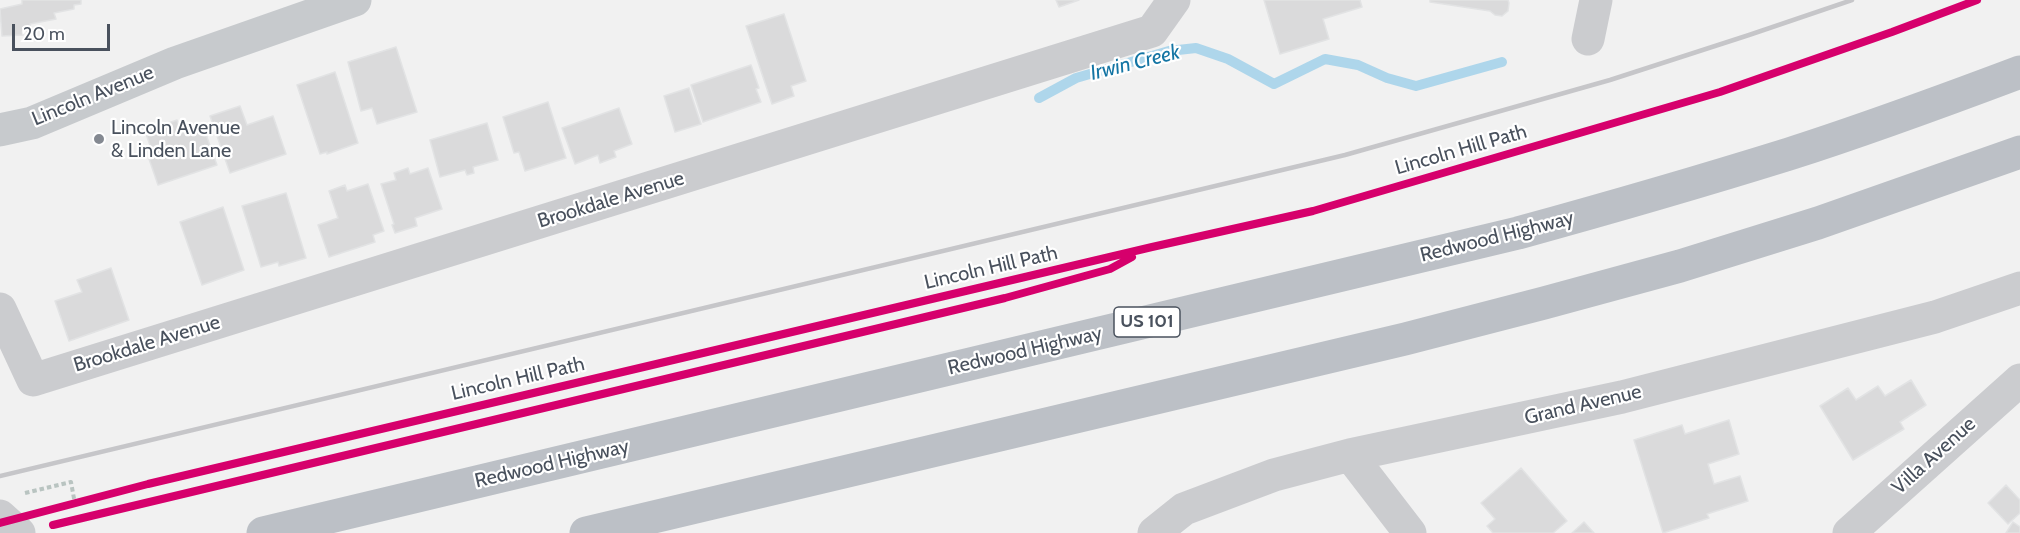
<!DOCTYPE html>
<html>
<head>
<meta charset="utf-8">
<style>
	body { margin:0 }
	#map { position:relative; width:2020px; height:533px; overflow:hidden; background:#f1f1f1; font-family:Cabin,sans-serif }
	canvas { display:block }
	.scale { position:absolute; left:12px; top:24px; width:98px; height:27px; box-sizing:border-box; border:3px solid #49515d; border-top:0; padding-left:8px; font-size:18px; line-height:21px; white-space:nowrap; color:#49515d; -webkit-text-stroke:4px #fff; paint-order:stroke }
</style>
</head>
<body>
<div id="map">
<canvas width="2020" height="533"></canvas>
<div class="scale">20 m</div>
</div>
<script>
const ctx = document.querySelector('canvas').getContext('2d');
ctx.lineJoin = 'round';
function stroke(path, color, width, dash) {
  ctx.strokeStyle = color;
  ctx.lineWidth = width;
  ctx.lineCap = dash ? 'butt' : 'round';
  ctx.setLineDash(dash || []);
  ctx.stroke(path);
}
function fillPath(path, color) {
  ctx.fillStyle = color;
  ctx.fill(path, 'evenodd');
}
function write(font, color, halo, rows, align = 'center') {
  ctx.font = font + ' Cabin,sans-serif';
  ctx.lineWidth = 4.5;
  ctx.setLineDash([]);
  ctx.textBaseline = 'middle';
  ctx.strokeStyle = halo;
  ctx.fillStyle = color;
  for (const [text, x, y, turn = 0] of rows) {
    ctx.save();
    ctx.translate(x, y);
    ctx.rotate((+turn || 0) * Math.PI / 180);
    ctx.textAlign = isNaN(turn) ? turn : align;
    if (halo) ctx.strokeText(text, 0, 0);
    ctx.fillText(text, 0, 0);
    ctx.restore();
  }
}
stroke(new Path2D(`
	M 1039,98 L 1076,78 L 1169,51 L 1196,48 L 1228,59 L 1274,84 L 1325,59 L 1358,65 L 1387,78 L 1416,86 L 1502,62`), '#aed6eb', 10);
const building = new Path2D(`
	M 22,0 L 81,0 L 81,4 L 74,5 L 74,9 L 54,13 L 56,19 L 30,24 L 31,30 L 22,32 L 23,35 L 2,36 L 0,9 L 22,4 Z
	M 1056,0 L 1079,0 L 1059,7 Z
	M 1264,0 L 1360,0 L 1362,7 L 1323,19 L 1329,39 L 1280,54 Z
	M 1430,0 L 1508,0 L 1509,3 L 1508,11 L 1502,16 L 1495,15 L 1490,11 L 1430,2 Z
	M 784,14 L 806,81 L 791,86 L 794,96 L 772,104 L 746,26 Z
	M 396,47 L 417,112 L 377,124 L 372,108 L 361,111 L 348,62 Z
	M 751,65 L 759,88 L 756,89 L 761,102 L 703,122 L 691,85 Z
	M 335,72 L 358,143 L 327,154 L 327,152 L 320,154 L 297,85 Z
	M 689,88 L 701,124 L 675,132 L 664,96 Z
	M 548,102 L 566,158 L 525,171 L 519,152 L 514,153 L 503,117 Z
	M 240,106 L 247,125 L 273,116 L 286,154 L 230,173 L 210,116 Z
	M 619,108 L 632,144 L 614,151 L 616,157 L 600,163 L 598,155 L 575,164 L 562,128 Z
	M 177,120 L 181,133 L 203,126 L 217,165 L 158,185 L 149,159 L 154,157 L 145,131 Z
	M 487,123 L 498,160 L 473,167 L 474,173 L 467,175 L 465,170 L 440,177 L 430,140 Z
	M 408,168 L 410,174 L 428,168 L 442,209 L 415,218 L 417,226 L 395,233 L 392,225 L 394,224 L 381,184 L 396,180 L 394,173 Z
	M 368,184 L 384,231 L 373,235 L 375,242 L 329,257 L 318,225 L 338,218 L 329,191 L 345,185 L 347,191 Z
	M 286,193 L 306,258 L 279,266 L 278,262 L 261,267 L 242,206 Z
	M 223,207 L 244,270 L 202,285 L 180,222 Z
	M 111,268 L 129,320 L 69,341 L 55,301 L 82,292 L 77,280 Z
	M 1911,380 L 1926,405 L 1900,422 L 1904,429 L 1853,460 L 1820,406 L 1848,388 L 1856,400 L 1878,386 L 1885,396 Z
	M 1729,420 L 1739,454 L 1708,464 L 1714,484 L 1740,476 L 1748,501 L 1707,514 L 1709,518 L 1663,533 L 1634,440 L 1682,425 L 1685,434 Z
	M 1521,468 L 1567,521 L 1553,533 L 1493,533 L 1487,526 L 1495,519 L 1481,503 Z
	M 2006,485 L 2020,500 L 2020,513 L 2008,524 L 1988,503 Z
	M 1584,522 L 1594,533 L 1572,533 Z
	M 2013,522 L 2020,527 L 2020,533 L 2006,533 Z`);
fillPath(building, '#dadadb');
stroke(building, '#e2e3e4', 1.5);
stroke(new Path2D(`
	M 25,493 L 71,482 L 75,504`), '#b9c4c1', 4, [4.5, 3]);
stroke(new Path2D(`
	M 1588,39 L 1596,0
	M 0,309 L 33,380 L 1152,31 L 1174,0
	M 1350,455 L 1410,533
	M 0,516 L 19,533
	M 1154,533 L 1184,509 L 1274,475 L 1350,455 L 1622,397 L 1935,317 L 2020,288
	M 1849,533 L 2020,380`), '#cbcccf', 33);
stroke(new Path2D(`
	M 0,130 L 32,123 L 175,63 L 355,0`), '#c7cacd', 33);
stroke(new Path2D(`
	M 263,533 L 1518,233 C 1609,208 1699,182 1789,154 C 1867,129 1943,101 2020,72
	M 586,533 L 1405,339 L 1544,303 L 1680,266 L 1818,223 L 2020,152`), '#bcc0c6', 33);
stroke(new Path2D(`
	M 0,476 L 1345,155 L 1610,80 L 1749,35 L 1852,0`), '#c6c6c9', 4.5);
stroke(new Path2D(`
	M 0,523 L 148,484 L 1152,247 L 1313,211 L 1720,92 L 1892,32 L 1977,0
	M 53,525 L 1005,298 L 1110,269 L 1132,257`), '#d6006c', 8);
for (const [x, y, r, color] of [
	[99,139,6,"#848991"]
]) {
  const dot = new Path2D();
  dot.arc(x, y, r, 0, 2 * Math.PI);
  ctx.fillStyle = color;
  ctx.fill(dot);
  stroke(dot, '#fff', 2);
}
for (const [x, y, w] of [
	[1147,322,66]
]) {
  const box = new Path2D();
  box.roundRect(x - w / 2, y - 15, w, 30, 4.5);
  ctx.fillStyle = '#fff';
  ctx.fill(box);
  stroke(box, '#49515d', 1.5);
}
write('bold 18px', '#49515d', null, [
	["US 101",1147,322]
]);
write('20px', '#49515d', '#fff', [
	["Lincoln Avenue",93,96,-22],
	["Lincoln Hill Path",1461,150,-16],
	["Brookdale Avenue",611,200,-17],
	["Redwood Highway",1497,237,-14],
	["Lincoln Hill Path",991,268,-13],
	["Brookdale Avenue",147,344,-17],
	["Redwood Highway",1025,351,-13],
	["Lincoln Hill Path",518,379,-13],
	["Grand Avenue",1583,405,-13],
	["Villa Avenue",1934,456,-42],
	["Redwood Highway",552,464,-13]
]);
write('20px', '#49515d', '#fff', [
	["Lincoln Avenue",111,128],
	["& Linden Lane",111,151]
], 'left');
write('italic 21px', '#1475a4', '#fff', [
	["Irwin Creek",1135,63,-14]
]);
</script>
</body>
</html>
